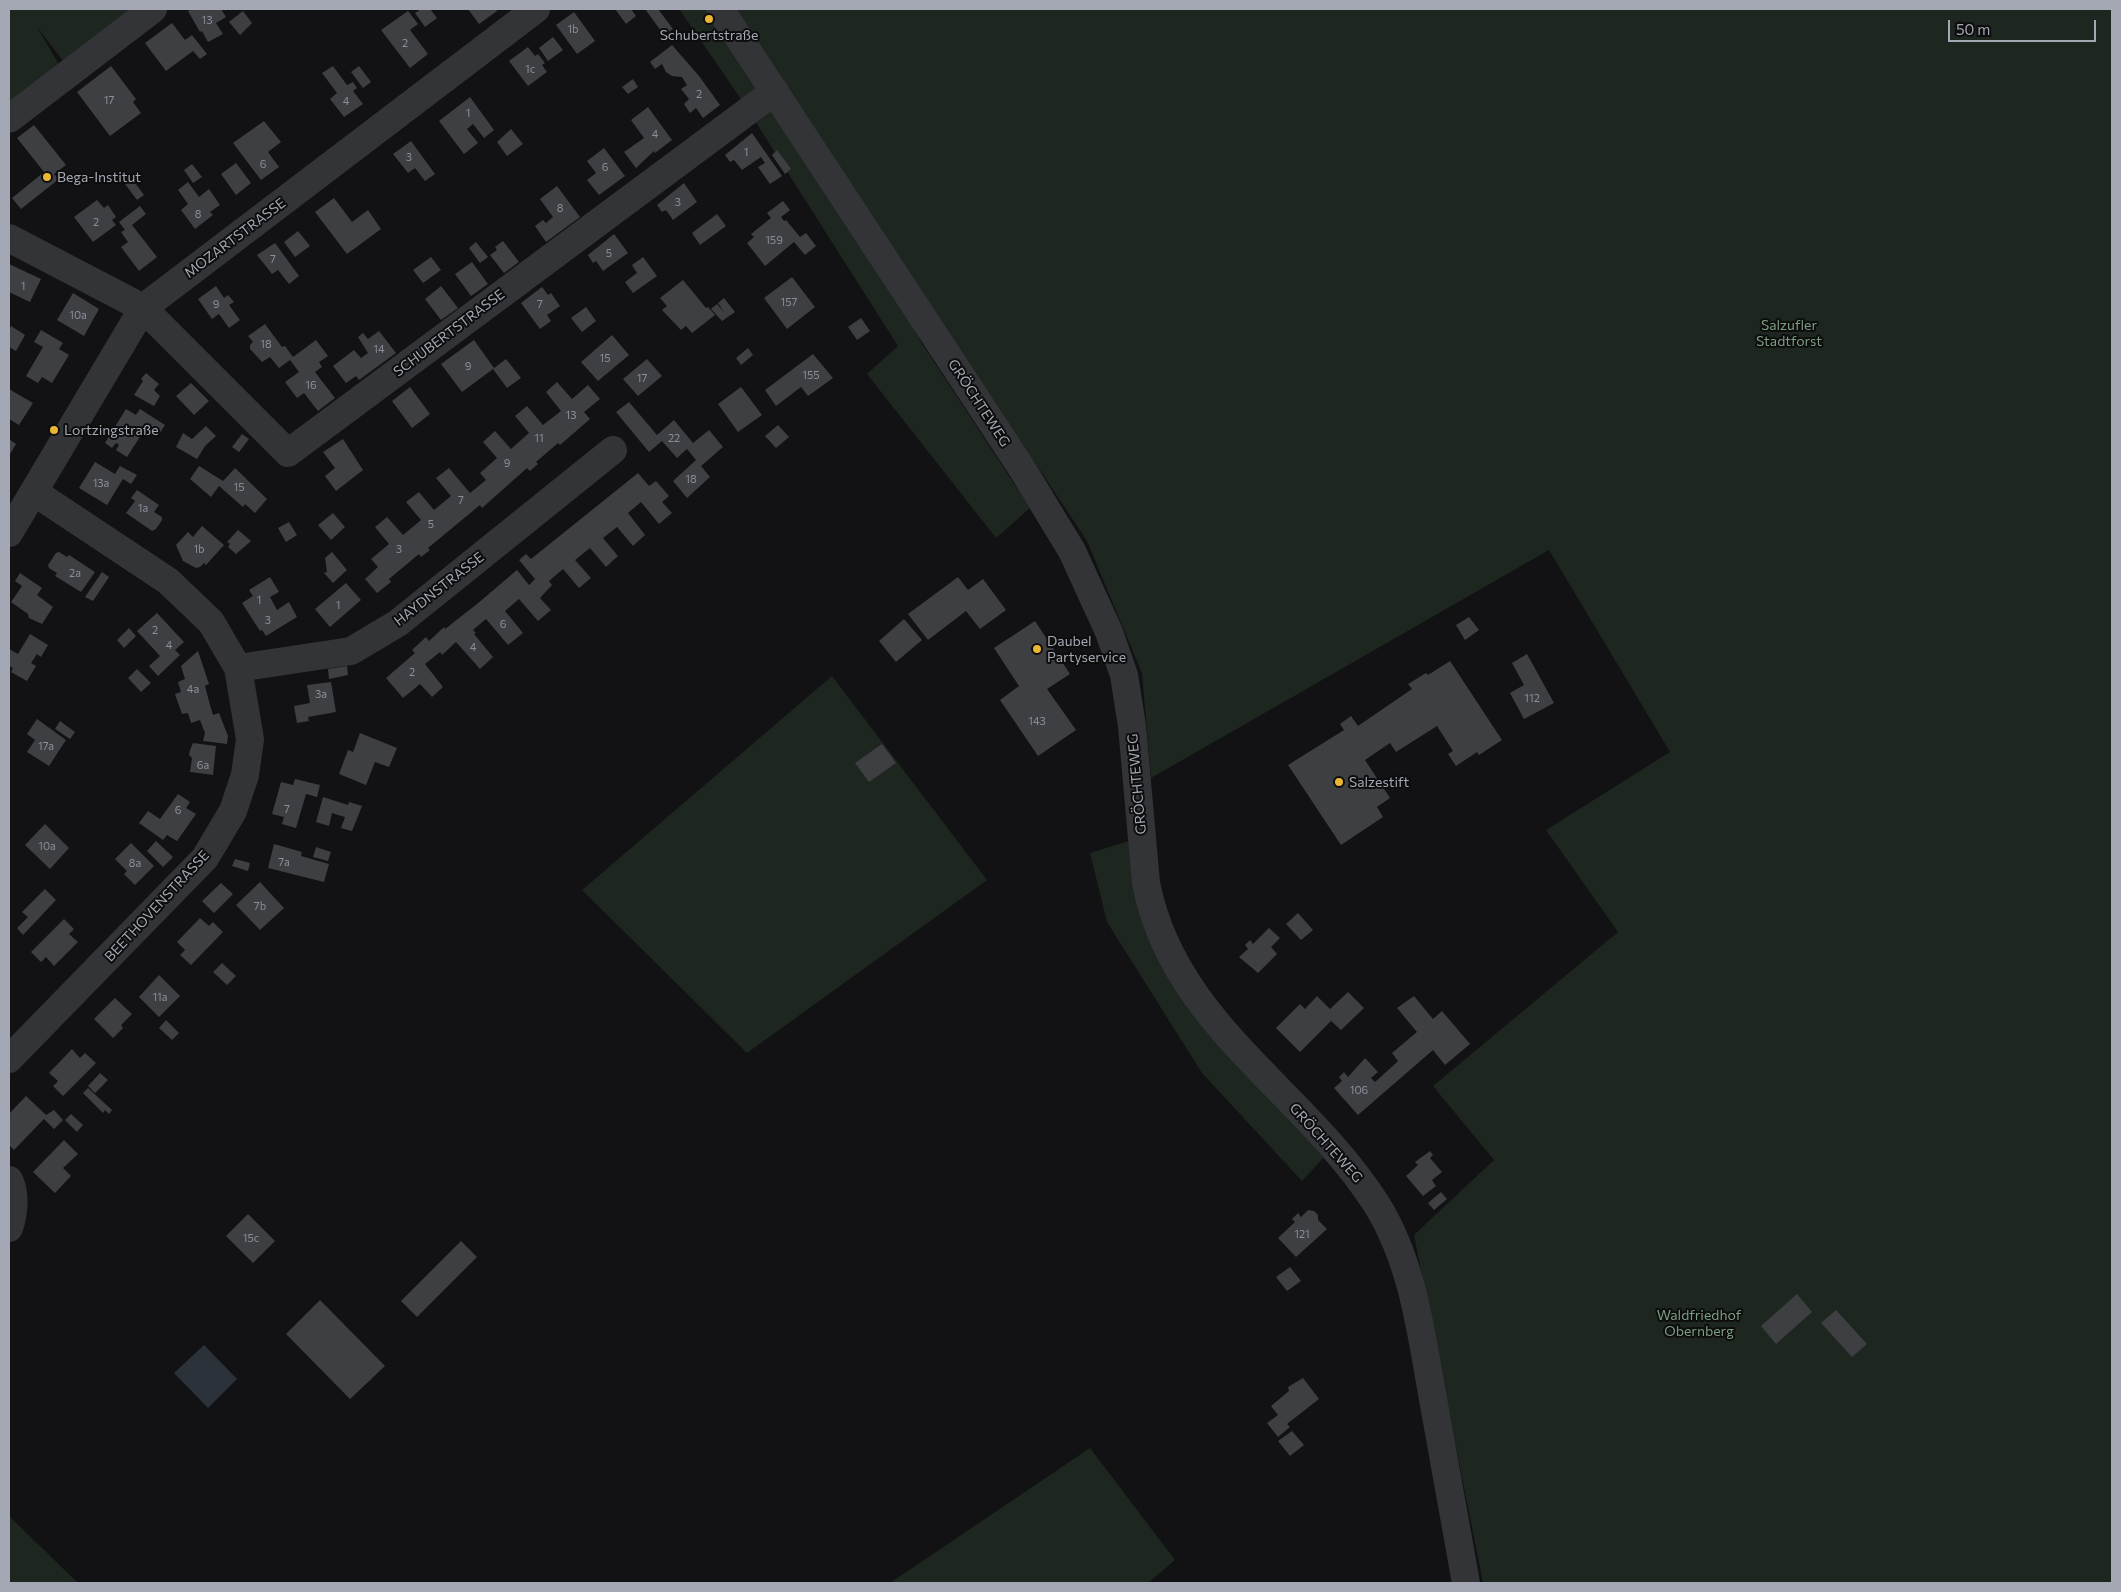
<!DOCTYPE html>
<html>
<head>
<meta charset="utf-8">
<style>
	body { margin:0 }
	#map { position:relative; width:2121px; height:1592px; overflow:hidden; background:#121214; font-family:Commissioner,sans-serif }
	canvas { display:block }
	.frame { position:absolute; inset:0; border:10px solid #a4a8b4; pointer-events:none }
	.scale { position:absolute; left:1948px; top:20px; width:148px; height:22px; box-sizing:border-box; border:2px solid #a4a8b4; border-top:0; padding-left:6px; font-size:15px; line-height:18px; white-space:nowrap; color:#a4a8b4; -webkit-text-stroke:4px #0d0d0e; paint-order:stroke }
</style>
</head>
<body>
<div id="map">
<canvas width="2121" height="1592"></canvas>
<div class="frame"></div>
<div class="scale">50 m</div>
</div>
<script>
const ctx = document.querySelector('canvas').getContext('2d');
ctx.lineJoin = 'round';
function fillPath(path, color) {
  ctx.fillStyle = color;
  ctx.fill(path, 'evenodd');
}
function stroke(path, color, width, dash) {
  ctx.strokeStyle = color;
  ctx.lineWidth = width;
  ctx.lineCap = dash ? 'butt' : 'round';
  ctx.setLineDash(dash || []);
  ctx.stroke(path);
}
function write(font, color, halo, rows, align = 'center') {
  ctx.font = font + ' Commissioner,sans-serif';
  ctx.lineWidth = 4;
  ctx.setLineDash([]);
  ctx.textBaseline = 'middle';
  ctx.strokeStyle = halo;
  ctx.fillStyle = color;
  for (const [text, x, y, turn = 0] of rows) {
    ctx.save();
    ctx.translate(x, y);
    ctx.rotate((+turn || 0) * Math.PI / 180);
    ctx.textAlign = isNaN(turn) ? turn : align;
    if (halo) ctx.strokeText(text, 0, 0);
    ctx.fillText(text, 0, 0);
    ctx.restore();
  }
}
fillPath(new Path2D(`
	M 9,9 L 141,9 L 67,66 L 37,27 L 61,68 L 9,111 Z
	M 679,9 L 706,9 L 873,257 L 923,345 L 1030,508 L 996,538 L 867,374 L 898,346 L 741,99 Z
	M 734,9 L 2112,9 L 2112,1583 L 1483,1583 L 1414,1235 L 1494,1160 L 1433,1086 L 1618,932 L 1546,830 L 1670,752 L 1549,550 L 1151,778 L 1142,673 L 1087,541 Z
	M 832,676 L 987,880 L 747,1053 L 582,890 Z
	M 1135,839 L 1142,913 L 1327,1154 L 1302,1181 L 1202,1073 L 1107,922 L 1090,853 Z
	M 1090,1448 L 1175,1560 L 1148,1583 L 890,1583 Z
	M 9,1516 L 78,1583 L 9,1583 Z`), '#1e2620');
fillPath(new Path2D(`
	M 204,1345 L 237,1379 L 208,1408 L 174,1373 Z`), '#2b3239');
fillPath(new Path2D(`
	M 193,9 L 221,9 L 226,17 L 216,23 L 223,34 L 208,42 L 202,31 L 200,32 L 188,11 Z
	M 421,9 L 430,9 L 437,18 L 425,27 L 415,13 Z
	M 468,9 L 496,9 L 497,11 L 479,24 Z
	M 615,9 L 631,9 L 636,16 L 626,24 Z
	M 645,9 L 658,9 L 673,29 L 664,35 Z
	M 243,11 L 252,23 L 240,35 L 229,22 Z
	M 408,11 L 418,24 L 410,30 L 428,54 L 410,68 L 381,30 Z
	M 574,12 L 595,41 L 577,54 L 556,25 Z
	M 172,23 L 185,40 L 192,35 L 207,54 L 200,59 L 193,51 L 166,71 L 145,43 Z
	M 553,37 L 563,50 L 548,61 L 539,48 Z
	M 672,45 L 699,76 L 720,105 L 703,118 L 696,108 L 690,113 L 684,104 L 689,99 L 681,89 L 687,85 L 682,77 L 672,76 L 666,72 L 662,64 L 655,69 L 650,62 Z
	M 528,47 L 535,56 L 538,54 L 545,63 L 542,65 L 547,72 L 528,86 L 509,61 Z
	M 111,66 L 136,99 L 133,102 L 141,113 L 110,136 L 77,92 Z
	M 333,66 L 347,85 L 353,82 L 357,88 L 353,91 L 363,104 L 344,117 L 330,99 L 337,93 L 322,73 Z
	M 359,66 L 371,82 L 363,88 L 351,72 Z
	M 633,79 L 638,87 L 628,94 L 622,87 Z
	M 470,97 L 494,130 L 484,138 L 473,124 L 467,129 L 478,143 L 464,154 L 439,121 Z
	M 648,107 L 672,140 L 655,153 L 654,151 L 636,168 L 624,152 L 644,138 L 631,120 Z
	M 264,121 L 281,142 L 268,152 L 279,167 L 261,180 L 233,143 Z
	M 34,125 L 66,165 L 54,174 L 59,179 L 21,209 L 12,198 L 44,172 L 17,138 Z
	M 511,129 L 523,144 L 507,156 L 497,142 Z
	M 752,133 L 782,176 L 770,184 L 758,167 L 765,163 L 761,157 L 742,170 L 734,160 L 730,162 L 725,155 Z
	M 411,141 L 435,174 L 425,181 L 415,168 L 408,173 L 393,154 Z
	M 604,148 L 625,176 L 599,195 L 587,180 L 596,173 L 587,161 Z
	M 777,150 L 791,169 L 785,174 L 772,155 Z
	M 236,163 L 251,183 L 236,195 L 221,174 Z
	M 192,164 L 202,177 L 193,183 L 184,170 Z
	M 129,175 L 144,195 L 137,200 L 122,180 Z
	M 188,182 L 199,197 L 209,189 L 220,205 L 210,212 L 213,215 L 195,229 L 181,210 L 188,204 L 178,190 Z
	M 684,183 L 697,202 L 673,220 L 666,210 L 662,212 L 657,205 Z
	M 557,186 L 580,217 L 546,242 L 535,226 L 543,220 L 546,223 L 553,217 L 540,199 Z
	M 334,198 L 352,222 L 368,210 L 381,229 L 347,254 L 315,212 Z
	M 97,200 L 104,208 L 108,205 L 116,217 L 112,220 L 116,225 L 93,242 L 74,217 Z
	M 783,201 L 790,210 L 781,217 L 784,221 L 786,220 L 800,237 L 806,233 L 816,246 L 805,255 L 794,242 L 765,266 L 747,243 L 754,237 L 751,234 L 771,218 L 767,213 Z
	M 140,206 L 146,214 L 132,225 L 157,257 L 139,271 L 121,247 L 128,242 L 121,232 L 125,230 L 119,222 Z
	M 717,214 L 726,226 L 700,245 L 692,233 Z
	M 298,231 L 310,246 L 295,257 L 284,242 Z
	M 614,234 L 628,253 L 603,271 L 596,261 L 593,263 L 588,255 Z
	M 503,241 L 519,262 L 504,273 L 490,255 L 497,250 L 495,247 Z
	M 476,242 L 488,257 L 480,263 L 469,248 Z
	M 275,243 L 299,276 L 289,284 L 278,270 L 272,274 L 257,255 Z
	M 431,257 L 441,270 L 423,283 L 413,270 Z
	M 643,257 L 657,276 L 633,293 L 625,282 L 637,273 L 632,265 Z
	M 472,262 L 488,284 L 471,296 L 455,274 Z
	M 9,264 L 41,279 L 30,302 L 9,292 Z
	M 792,277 L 815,307 L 787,329 L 764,298 Z
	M 683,280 L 706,308 L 708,307 L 715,315 L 692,333 L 686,326 L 681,330 L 662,310 L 667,306 L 660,298 Z
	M 216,286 L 224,298 L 228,295 L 234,302 L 229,305 L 240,320 L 229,328 L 219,314 L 212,319 L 198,299 Z
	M 441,286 L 458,308 L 441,320 L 425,299 Z
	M 542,287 L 548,295 L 551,293 L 560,306 L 547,315 L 551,321 L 540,329 L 521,303 Z
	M 73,293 L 99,309 L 84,336 L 57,320 Z
	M 724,298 L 735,312 L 722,321 L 711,309 L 717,304 L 724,312 L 718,303 Z
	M 586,307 L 596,321 L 582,332 L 571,318 Z
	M 861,318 L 870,331 L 857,340 L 848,327 Z
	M 265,324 L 282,347 L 285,346 L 293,357 L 316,340 L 328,356 L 319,362 L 322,367 L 315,372 L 335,398 L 318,411 L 304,393 L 297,398 L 285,382 L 299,372 L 290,360 L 279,368 L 270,357 L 262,362 L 250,349 L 250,345 L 253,342 L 248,336 Z
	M 11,326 L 25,335 L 16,351 L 9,347 L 9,330 Z
	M 41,330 L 63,343 L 59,349 L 69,355 L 52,383 L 42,377 L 38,383 L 26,376 L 43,347 L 34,342 Z
	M 379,331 L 396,353 L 359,380 L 356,376 L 346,383 L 333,366 L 354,350 L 361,358 L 368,353 L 358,337 L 363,333 L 368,339 Z
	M 612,335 L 629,355 L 598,381 L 581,362 Z
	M 474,340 L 494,368 L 493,369 L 506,359 L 521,378 L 507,388 L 493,369 L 462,392 L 441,364 Z
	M 748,348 L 753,355 L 741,365 L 736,358 Z
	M 813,354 L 833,378 L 808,396 L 801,387 L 776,406 L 765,390 Z
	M 647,359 L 662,376 L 638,396 L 623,379 Z
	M 146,373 L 159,384 L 154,390 L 160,396 L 154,406 L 134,395 L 143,381 L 141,379 Z
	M 557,382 L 572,399 L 588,385 L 600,399 L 584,412 L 590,419 L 560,445 L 558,443 L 536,462 L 538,464 L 530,471 L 527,468 L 482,508 L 480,505 L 428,548 L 430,550 L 421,557 L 419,554 L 389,579 L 391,582 L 377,593 L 365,579 L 378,567 L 371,559 L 389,544 L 375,527 L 387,517 L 403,535 L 421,520 L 406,502 L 419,492 L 434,510 L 451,496 L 436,478 L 449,468 L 470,493 L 486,480 L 480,473 L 497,458 L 483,442 L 495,431 L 511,449 L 529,433 L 515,416 L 527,406 L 543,425 L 561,411 L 546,392 Z
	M 191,383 L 209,401 L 194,415 L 176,396 Z
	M 410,387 L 430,414 L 412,428 L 392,401 Z
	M 741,387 L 762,415 L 738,432 L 718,404 Z
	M 9,389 L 33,403 L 19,425 L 9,419 Z
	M 629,402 L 657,435 L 674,420 L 693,443 L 709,430 L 723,447 L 701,466 L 710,477 L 687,498 L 673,481 L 696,460 L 687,449 L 677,458 L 662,441 L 649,452 L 616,412 Z
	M 126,409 L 136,415 L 140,409 L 165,425 L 157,437 L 145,429 L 127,457 L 116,450 L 119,445 L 116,443 L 112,448 L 105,443 Z
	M 778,425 L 789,437 L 776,448 L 765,436 Z
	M 206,426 L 216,436 L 205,446 L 197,459 L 176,447 L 183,433 L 192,439 Z
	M 242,434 L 249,439 L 239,452 L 232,447 Z
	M 9,439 L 16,444 L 9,456 Z
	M 343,439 L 363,470 L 336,491 L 325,476 L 335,468 L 323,452 Z
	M 95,462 L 115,474 L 120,466 L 137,475 L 131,484 L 123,479 L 107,505 L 79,488 Z
	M 199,466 L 223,481 L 235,468 L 267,499 L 255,513 L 245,504 L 243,507 L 219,486 L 211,497 L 190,479 Z
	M 638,473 L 649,486 L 656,481 L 669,496 L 662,502 L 672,513 L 659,524 L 641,502 L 628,513 L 645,535 L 633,546 L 617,527 L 603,538 L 618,556 L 606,567 L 590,548 L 575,560 L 591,578 L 579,588 L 563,569 L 549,581 L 552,585 L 540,598 L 551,610 L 538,621 L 519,599 L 505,611 L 523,633 L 508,645 L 486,619 L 473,630 L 476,633 L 474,634 L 493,657 L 480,669 L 456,642 L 442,655 L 440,652 L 425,664 L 443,687 L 432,697 L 420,684 L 403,698 L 386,678 L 415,653 L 412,650 L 426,637 L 429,641 L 444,627 L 445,629 L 477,604 L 517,570 L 529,585 L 535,579 L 519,560 L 526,554 L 531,559 Z
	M 137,490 L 159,505 L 154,512 L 162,517 L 162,520 L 156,529 L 152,531 L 126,513 L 135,501 L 131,498 Z
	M 333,513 L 345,527 L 331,540 L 318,525 Z
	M 289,522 L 297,535 L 286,542 L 278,528 Z
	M 202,526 L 224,545 L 206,565 L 204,563 L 200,567 L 196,568 L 183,561 L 176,545 L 188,532 L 193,537 Z
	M 238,530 L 251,541 L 236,554 L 228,547 L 230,544 L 227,542 Z
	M 59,552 L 67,557 L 69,555 L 95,572 L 81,592 L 55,576 L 57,573 L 49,568 L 48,565 L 56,553 Z
	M 332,552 L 347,570 L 333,583 L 324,573 L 327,572 L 325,558 Z
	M 102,572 L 109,577 L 93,601 L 85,597 Z
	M 20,573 L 42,588 L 37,595 L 53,607 L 42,624 L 29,618 L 28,614 L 11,602 L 22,586 L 15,581 Z
	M 270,577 L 279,592 L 270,597 L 277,610 L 289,602 L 297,617 L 266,636 L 262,630 L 260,631 L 242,603 L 253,596 L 249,590 Z
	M 958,577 L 968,590 L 983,579 L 1006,610 L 980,629 L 966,611 L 928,640 L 908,614 Z
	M 346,583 L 361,600 L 330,627 L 315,609 Z
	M 157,613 L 184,642 L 175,650 L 180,655 L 158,676 L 149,666 L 160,656 L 137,631 Z
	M 1469,617 L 1479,630 L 1465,640 L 1456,625 Z
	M 904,619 L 922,640 L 896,662 L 879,641 Z
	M 1035,621 L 1070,674 L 1047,689 L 1076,730 L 1038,756 L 1000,700 L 1019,686 L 994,648 Z
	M 129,628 L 136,636 L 124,648 L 117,640 Z
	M 30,634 L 48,645 L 41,657 L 37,654 L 31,663 L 36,666 L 27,681 L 11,672 L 13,668 L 9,666 L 9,649 L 18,654 Z
	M 198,651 L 209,684 L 205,686 L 210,705 L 213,715 L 219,713 L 228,736 L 227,744 L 203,741 L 205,733 L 200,720 L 191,723 L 188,713 L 182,714 L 175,694 L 181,692 L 178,682 L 185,679 L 181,666 Z
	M 1527,654 L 1554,703 L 1524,719 L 1510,693 L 1524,685 L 1512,663 Z
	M 1450,661 L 1502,740 L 1479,755 L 1477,752 L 1456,766 L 1448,754 L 1453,751 L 1437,726 L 1396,752 L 1390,743 L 1365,760 L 1390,798 L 1377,807 L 1383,817 L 1341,845 L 1288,765 L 1344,730 L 1340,724 L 1351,716 L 1358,726 L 1412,689 L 1408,684 L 1426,673 L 1428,675 Z
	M 347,666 L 348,675 L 329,679 L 328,669 Z
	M 137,669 L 151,683 L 141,692 L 128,678 Z
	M 331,682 L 336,712 L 308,717 L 309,721 L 297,723 L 294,706 L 310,703 L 307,685 Z
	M 37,719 L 66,740 L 49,766 L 27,752 L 35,740 L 27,734 Z
	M 60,721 L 75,732 L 70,739 L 55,729 Z
	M 360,733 L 397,748 L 389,767 L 375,762 L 366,785 L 339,774 L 348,750 L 353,752 Z
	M 193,743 L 216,746 L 213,775 L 190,772 L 192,758 L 189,755 L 190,750 Z
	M 882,744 L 896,763 L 869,782 L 855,763 Z
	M 295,779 L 320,785 L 317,797 L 306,794 L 296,828 L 282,824 L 284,817 L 272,814 L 281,782 L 293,785 Z
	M 178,794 L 190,802 L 186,808 L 196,814 L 177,841 L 167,835 L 163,840 L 139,823 L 148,811 L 160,819 Z
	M 323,797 L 348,805 L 349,802 L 362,806 L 352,831 L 341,828 L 345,817 L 338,815 L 332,813 L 329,826 L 316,822 Z
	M 45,824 L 69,848 L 50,869 L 25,845 Z
	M 156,841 L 173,857 L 163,867 L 147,851 Z
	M 131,843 L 154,866 L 135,885 L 124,874 L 127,871 L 115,859 Z
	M 274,844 L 302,852 L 301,856 L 329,864 L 324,882 L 268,868 Z
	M 316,847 L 331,852 L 328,861 L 313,857 Z
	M 235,859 L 250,863 L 248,871 L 232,866 Z
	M 260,882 L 284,908 L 260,930 L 236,905 Z
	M 221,883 L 233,894 L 214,913 L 202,901 Z
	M 45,889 L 56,900 L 23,935 L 17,928 L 28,917 L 22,912 Z
	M 1298,913 L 1313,930 L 1301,940 L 1286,924 Z
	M 200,918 L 209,926 L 213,922 L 223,932 L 191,965 L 180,955 L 185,950 L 177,942 Z
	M 64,919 L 74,929 L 69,934 L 78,942 L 54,966 L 46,957 L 41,962 L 31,952 Z
	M 1269,928 L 1280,938 L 1271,947 L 1277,954 L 1258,973 L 1239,957 L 1248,949 L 1245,945 L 1250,940 L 1253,944 Z
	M 222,963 L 236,976 L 227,985 L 213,972 Z
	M 159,975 L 180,996 L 159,1017 L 139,997 Z
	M 1348,992 L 1364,1008 L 1341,1030 L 1331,1021 L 1300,1052 L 1276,1028 L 1300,1004 L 1305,1009 L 1317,996 L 1330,1009 Z
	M 1414,996 L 1433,1019 L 1442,1011 L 1470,1044 L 1445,1065 L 1433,1050 L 1358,1115 L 1334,1088 L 1342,1081 L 1339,1077 L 1344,1072 L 1348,1077 L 1365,1058 L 1378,1072 L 1371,1078 L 1375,1082 L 1395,1064 L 1398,1061 L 1392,1053 L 1417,1032 L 1397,1008 Z
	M 115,998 L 132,1014 L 121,1025 L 123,1028 L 113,1038 L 94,1019 Z
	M 166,1020 L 179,1033 L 172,1040 L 159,1028 Z
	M 72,1049 L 80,1058 L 85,1053 L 96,1063 L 63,1096 L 53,1086 L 58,1081 L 49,1073 Z
	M 100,1073 L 108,1080 L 95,1093 L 88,1086 Z
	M 88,1088 L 112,1110 L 109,1114 L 105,1110 L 103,1113 L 83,1093 Z
	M 26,1096 L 46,1115 L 54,1110 L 63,1120 L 54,1129 L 44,1119 L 14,1150 L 9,1145 L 9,1114 Z
	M 71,1114 L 83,1125 L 77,1132 L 65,1120 Z
	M 64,1140 L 78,1154 L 63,1168 L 71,1176 L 55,1193 L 33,1172 Z
	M 1430,1151 L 1433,1155 L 1430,1158 L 1442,1172 L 1432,1180 L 1436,1186 L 1423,1196 L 1406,1176 L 1418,1165 L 1415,1162 Z
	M 1441,1192 L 1447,1199 L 1434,1210 L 1428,1203 Z
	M 1308,1210 L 1314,1211 L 1318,1215 L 1318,1220 L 1327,1229 L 1296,1257 L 1278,1238 L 1295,1222 L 1292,1219 L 1298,1213 L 1301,1217 Z
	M 248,1214 L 275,1241 L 253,1263 L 226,1236 Z
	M 461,1241 L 477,1257 L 417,1317 L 401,1301 Z
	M 1290,1267 L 1301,1281 L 1287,1291 L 1276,1277 Z
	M 1797,1294 L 1812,1312 L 1776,1344 L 1761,1326 Z
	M 320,1300 L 385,1366 L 350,1399 L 286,1334 Z
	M 1836,1310 L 1867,1344 L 1852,1357 L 1821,1323 Z
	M 1303,1378 L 1319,1399 L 1287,1424 L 1290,1427 L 1278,1437 L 1267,1423 L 1278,1415 L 1271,1406 L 1289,1391 L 1288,1387 Z
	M 1292,1431 L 1304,1445 L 1290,1456 L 1278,1441 Z`), '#3e3f43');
stroke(new Path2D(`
	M 720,9 L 1021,467 L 1072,551 L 1109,632 L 1124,675 L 1132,726 L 1146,883 C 1173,1024 1305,1091 1377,1205 C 1413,1263 1421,1333 1433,1399 C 1444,1460 1455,1522 1466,1583
	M 9,119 L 153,9
	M 9,238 L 143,308 L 288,453 L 775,91
	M 9,533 L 143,308 L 536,9
	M 238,668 L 351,651 L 398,623 L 613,450
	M 9,1059 L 205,858 L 233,811 L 245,775 L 250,739 L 238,668 L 211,622 L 168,581 L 34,492
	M 9,1180 C 16,1193 14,1214 9,1228`), '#333438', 28);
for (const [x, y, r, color] of [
	[709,19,5,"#eab734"],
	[47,177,5,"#eab734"],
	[54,430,5,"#eab734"],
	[1037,649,5,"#eab734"],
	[1339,782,5,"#eab734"]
]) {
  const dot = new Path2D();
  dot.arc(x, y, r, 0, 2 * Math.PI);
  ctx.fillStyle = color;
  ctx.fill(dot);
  stroke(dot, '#0d0d0e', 2);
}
write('11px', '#8a8e98', null, [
	["13",207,20],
	["1b",573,29],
	["2",405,43],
	["1c",530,69],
	["2",699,94],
	["17",109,100],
	["4",346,101],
	["1",468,113],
	["4",655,134],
	["1",746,152],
	["3",409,157],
	["6",263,164],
	["6",605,167],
	["3",678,202],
	["8",560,208],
	["8",198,214],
	["2",96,222],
	["159",774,240],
	["5",609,253],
	["7",273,259],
	["1",23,286],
	["157",789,302],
	["9",216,304],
	["7",540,304],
	["10a",78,315],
	["18",266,344],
	["14",379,349],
	["15",605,358],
	["9",468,366],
	["155",811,375],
	["17",642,378],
	["16",311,385],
	["13",571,415],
	["11",539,438],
	["22",674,438],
	["9",507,463],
	["18",691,479],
	["13a",101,483],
	["15",239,487],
	["7",461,500],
	["1a",143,508],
	["5",431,524],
	["1b",199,549],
	["3",399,549],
	["2a",75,573],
	["1",259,600],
	["1",338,605],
	["3",268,620],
	["6",503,624],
	["2",155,630],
	["4",169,645],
	["4",473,647],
	["2",412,672],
	["4a",193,689],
	["3a",321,694],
	["112",1532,698],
	["143",1037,721],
	["17a",46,746],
	["6a",203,765],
	["7",287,809],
	["6",178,810],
	["10a",47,846],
	["7a",284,862],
	["8a",135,863],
	["7b",260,906],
	["11a",160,997],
	["106",1359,1090],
	["121",1302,1234],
	["15c",251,1238]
]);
write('14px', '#a4a8b4', '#0d0d0e', [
	["Schubertstraße",709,35,"center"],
	["Bega-Institut",57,177],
	["Lortzingstraße",64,430],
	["Daubel",1047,641],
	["Partyservice",1047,657],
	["Salzestift",1349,782]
], 'left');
write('14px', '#a4a8b4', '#0d0d0e', [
	["MOZARTSTRASSE",235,238,-37],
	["SCHUBERTSTRASSE",449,333,-37],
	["GRÖCHTEWEG",979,403,57],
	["HAYDNSTRASSE",439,589,-38],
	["GRÖCHTEWEG",1137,784,-95],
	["BEETHOVENSTRASSE",157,906,-47],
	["GRÖCHTEWEG",1326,1143,48]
]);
write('14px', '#7b9e80', '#0d0d0e', [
	["Salzufler",1789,325],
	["Stadtforst",1789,341],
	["Waldfriedhof",1699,1315],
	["Obernberg",1699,1331]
]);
</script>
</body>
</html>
